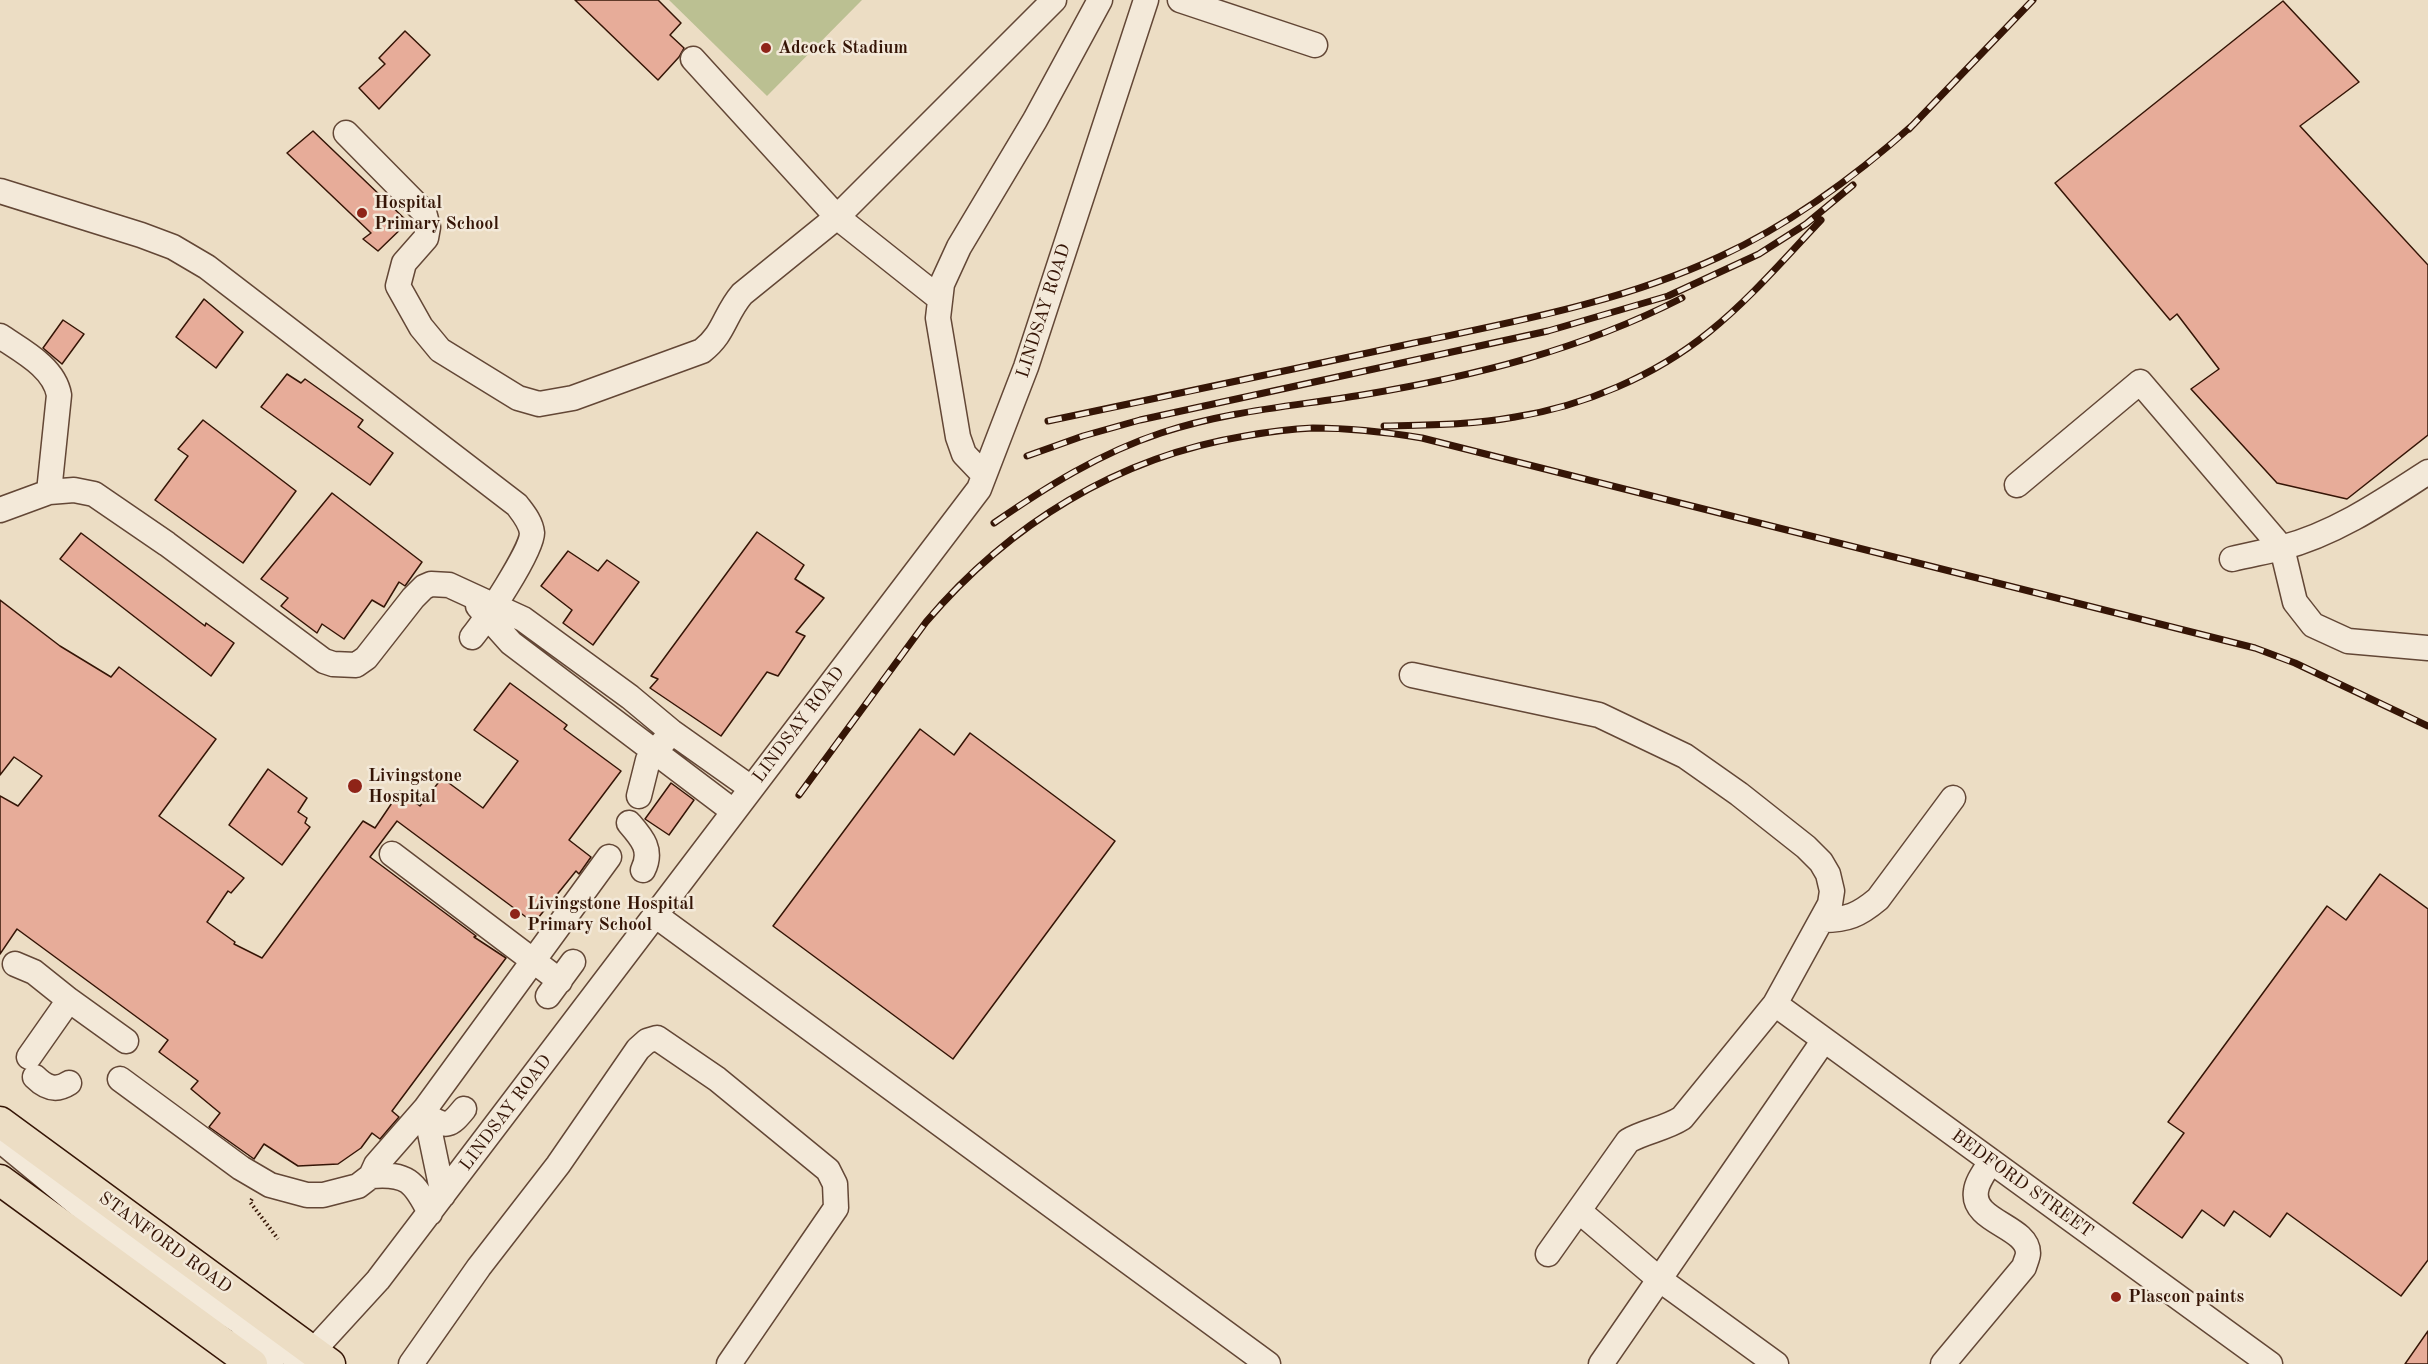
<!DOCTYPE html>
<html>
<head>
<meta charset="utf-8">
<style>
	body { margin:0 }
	canvas { display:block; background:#ecddc4 }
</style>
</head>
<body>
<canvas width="2428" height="1364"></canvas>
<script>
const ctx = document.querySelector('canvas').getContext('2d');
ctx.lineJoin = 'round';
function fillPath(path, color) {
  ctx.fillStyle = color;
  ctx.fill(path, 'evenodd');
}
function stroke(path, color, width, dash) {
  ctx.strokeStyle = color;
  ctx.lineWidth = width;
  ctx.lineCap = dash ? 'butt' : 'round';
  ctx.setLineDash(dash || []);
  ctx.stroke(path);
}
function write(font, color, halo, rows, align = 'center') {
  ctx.font = font + ' "Old Standard TT",serif';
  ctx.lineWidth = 5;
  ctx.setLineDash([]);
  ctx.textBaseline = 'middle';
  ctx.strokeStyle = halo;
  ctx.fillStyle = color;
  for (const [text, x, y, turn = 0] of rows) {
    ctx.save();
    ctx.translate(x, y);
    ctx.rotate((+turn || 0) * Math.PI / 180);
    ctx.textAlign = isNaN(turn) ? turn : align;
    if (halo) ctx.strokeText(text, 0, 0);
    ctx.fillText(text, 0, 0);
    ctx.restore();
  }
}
fillPath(new Path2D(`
	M 669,0 L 862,0 L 767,96 Z`), '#bbc092');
const building = new Path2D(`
	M 575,0 L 658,0 L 681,23 L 670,35 L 684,48 L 679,57 L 658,80 Z
	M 2283,1 L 2359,82 L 2300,126 L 2428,265 L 2428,435 L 2347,499 L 2277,483 L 2191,389 L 2219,369 L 2177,314 L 2170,320 L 2055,183 Z
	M 405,31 L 430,55 L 379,109 L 359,88 L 385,64 L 379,58 Z
	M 313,131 L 408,222 L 378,251 L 363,239 L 371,233 L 287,153 Z
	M 204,299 L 243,332 L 216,368 L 176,337 Z
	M 63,320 L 84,334 L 62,364 L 43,348 Z
	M 287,374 L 301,383 L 305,379 L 363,420 L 358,427 L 393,453 L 370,485 L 261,407 Z
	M 203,420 L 296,491 L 243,563 L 155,500 L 188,456 L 178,449 Z
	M 332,493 L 422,562 L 405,586 L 399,582 L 384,607 L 372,600 L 344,639 L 322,624 L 317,633 L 281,606 L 288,598 L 261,579 Z
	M 757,532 L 804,565 L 795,579 L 824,598 L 796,632 L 805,636 L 778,676 L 767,672 L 721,736 L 650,688 L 658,679 L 651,676 Z
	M 81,533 L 205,626 L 206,623 L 234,643 L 211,676 L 60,559 Z
	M 568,551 L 598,571 L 607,560 L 639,582 L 593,645 L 563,623 L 572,610 L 541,586 Z
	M 0,600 L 60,646 L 111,677 L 119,667 L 216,739 L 159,816 L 244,878 L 231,893 L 228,891 L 207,922 L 235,942 L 234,944 L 262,958 L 363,821 L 375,828 L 400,791 L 420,806 L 442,778 L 483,808 L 518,761 L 474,730 L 510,683 L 567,725 L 564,729 L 621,771 L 569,840 L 591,857 L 579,874 L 576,871 L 534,923 L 397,821 L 370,857 L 476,936 L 474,937 L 506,958 L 392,1111 L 399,1117 L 380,1139 L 372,1133 L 361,1148 L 338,1164 L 298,1166 L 264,1144 L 254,1159 L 209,1127 L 220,1113 L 191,1089 L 198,1081 L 159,1052 L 168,1040 L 17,929 L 0,954 L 0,796 L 18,806 L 42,776 L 14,757 L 0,775 Z
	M 920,729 L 954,755 L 970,733 L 1115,841 L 953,1059 L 773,926 Z
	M 268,769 L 307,798 L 298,812 L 307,818 L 305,823 L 310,827 L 282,865 L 229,825 Z
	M 671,783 L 694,800 L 669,835 L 645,819 Z
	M 2380,874 L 2428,909 L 2428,1260 L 2401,1296 L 2287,1213 L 2270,1237 L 2234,1211 L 2224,1226 L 2202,1210 L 2182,1238 L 2133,1203 L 2184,1133 L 2168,1122 L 2327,906 L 2346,920 Z
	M 2428,1331 L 2428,1364 L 2405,1364 Z`);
fillPath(building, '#e7ac99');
stroke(building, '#351506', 1.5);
const minor = new Path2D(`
	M 1180,0 L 1315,45
	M 346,133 L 424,212 L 428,227 L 426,238 L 404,263 L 398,286 L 421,327 L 440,350 L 518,398 L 539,404 L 573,398 L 702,351 C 725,333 724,315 742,294 L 837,217 L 693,59
	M 0,191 L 141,235 L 173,247 L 207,267 L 517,505 C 523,513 531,522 532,533 C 532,551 485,621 472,637
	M 939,298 L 837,217 L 1054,0
	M 0,336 C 22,351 54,367 59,395 L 49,492
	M 984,475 L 964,454 L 958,437 L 938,318 L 942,284 L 959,247 L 1035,120 L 1100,0
	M 2017,485 L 2140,382 L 2282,548 L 2295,602 L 2313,625 L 2348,641 L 2428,648
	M 0,510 L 49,492 L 74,490 L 94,494 L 167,544 L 324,661 L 333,664 L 356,665 L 366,658 L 413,598 L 424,587 L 431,584 L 449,585 L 523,619 L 630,697 L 672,732 L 751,788
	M 2232,559 C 2248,555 2265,552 2281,548 C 2335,534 2382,502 2428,472
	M 478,606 L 511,643 L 733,811
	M 1412,675 L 1599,715 L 1685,756 L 1739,794 L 1806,847 L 1821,862 L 1828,874 L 1832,891 L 1830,904 L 1775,1004 L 1682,1118 C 1665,1129 1645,1131 1628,1141 L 1548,1254
	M 639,796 L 648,760 L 665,740
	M 629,823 C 642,838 653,850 643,870
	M 392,854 L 560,981
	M 655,915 L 1268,1364
	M 1823,920 C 1847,920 1859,915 1878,899 L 1953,798
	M 15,964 L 34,972 L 69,1000 L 126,1041
	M 548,996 L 573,962
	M 1775,1004 L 2270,1364
	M 29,1057 L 69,1000
	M 35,1077 C 45,1087 55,1092 69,1083
	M 120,1079 L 241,1168 L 270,1185 L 307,1195 L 323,1195 L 358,1186 L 371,1176 L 376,1165 L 425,1109 L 609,857
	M 425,1109 L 443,1195
	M 427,1116 C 447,1128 450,1126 464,1109
	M 0,1140 L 85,1210 L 229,1315 L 306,1364
	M 371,1176 C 407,1173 414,1181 430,1213
	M 1579,1211 L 1659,1279 L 1776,1364
	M 238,1342 L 271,1364
	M 297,1364 L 313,1351 L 378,1280 L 979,489 L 1026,367 L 1146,0
	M 411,1364 L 479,1267 L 558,1165 L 638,1049 L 647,1041 L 657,1038 L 717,1079 L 828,1170 L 835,1184 L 836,1208 L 729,1364
	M 1601,1364 L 1824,1040
	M 1943,1364 L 2024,1267 C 2025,1263 2028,1257 2028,1253 C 2028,1226 1971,1222 1976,1191 C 1977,1181 1986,1170 1991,1161`);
const major = new Path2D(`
	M 0,1122 L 330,1364
	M 0,1180 L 252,1364`);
stroke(minor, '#634736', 27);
stroke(major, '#351506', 33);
stroke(new Path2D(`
	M 252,1199 L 250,1202 L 278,1239`), '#351506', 4, [1.5, 3]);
stroke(minor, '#f3e9d9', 24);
stroke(major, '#ecddc4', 30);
const rail = new Path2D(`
	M 1909,129 L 2033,0
	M 1048,421 C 1170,396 1292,369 1414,343 C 1517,321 1622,302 1719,257 C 1791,224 1856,176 1915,123
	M 1384,426 C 1428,425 1472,425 1515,417 C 1584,406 1655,376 1709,332 C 1750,299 1785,258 1821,220
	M 1027,456 L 1083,436 L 1140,420 L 1548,331 L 1668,296 L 1759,254 L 1806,224 L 1853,185
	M 994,523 C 1046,487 1100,453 1161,433 C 1226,411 1295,406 1362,395 C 1475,376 1580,350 1682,298
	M 799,795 L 926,622 C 1009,524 1118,457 1245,436 C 1267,432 1290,429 1313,428 C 1349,428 1386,432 1422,438 L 2255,648 L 2295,663 L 2428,726`);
stroke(rail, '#351506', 7);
stroke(rail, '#f3e9d9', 4.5, [14]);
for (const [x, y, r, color] of [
	[766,48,6,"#8f2418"],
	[362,213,6,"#8f2418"],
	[355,786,8,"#8f2418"],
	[515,914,6,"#8f2418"],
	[2116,1297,6,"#8f2418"]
]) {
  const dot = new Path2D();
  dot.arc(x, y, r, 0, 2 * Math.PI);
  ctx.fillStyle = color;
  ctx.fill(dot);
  stroke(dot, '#f3e9d9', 2);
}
write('bold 18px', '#351506', '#f3e9d9', [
	["Adcock Stadium",778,48],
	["Hospital",374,203],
	["Primary School",374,224],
	["Livingstone",368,776],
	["Hospital",368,797],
	["Livingstone Hospital",527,904],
	["Primary School",527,925],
	["Plascon paints",2128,1297]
], 'left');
write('18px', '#351506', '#f3e9d9', [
	["LINDSAY ROAD",1044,311,-72],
	["LINDSAY ROAD",799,725,-53],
	["LINDSAY ROAD",506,1113,-53],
	["BEDFORD STREET",2022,1184,36],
	["STANFORD ROAD",165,1243,36]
]);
</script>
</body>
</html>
